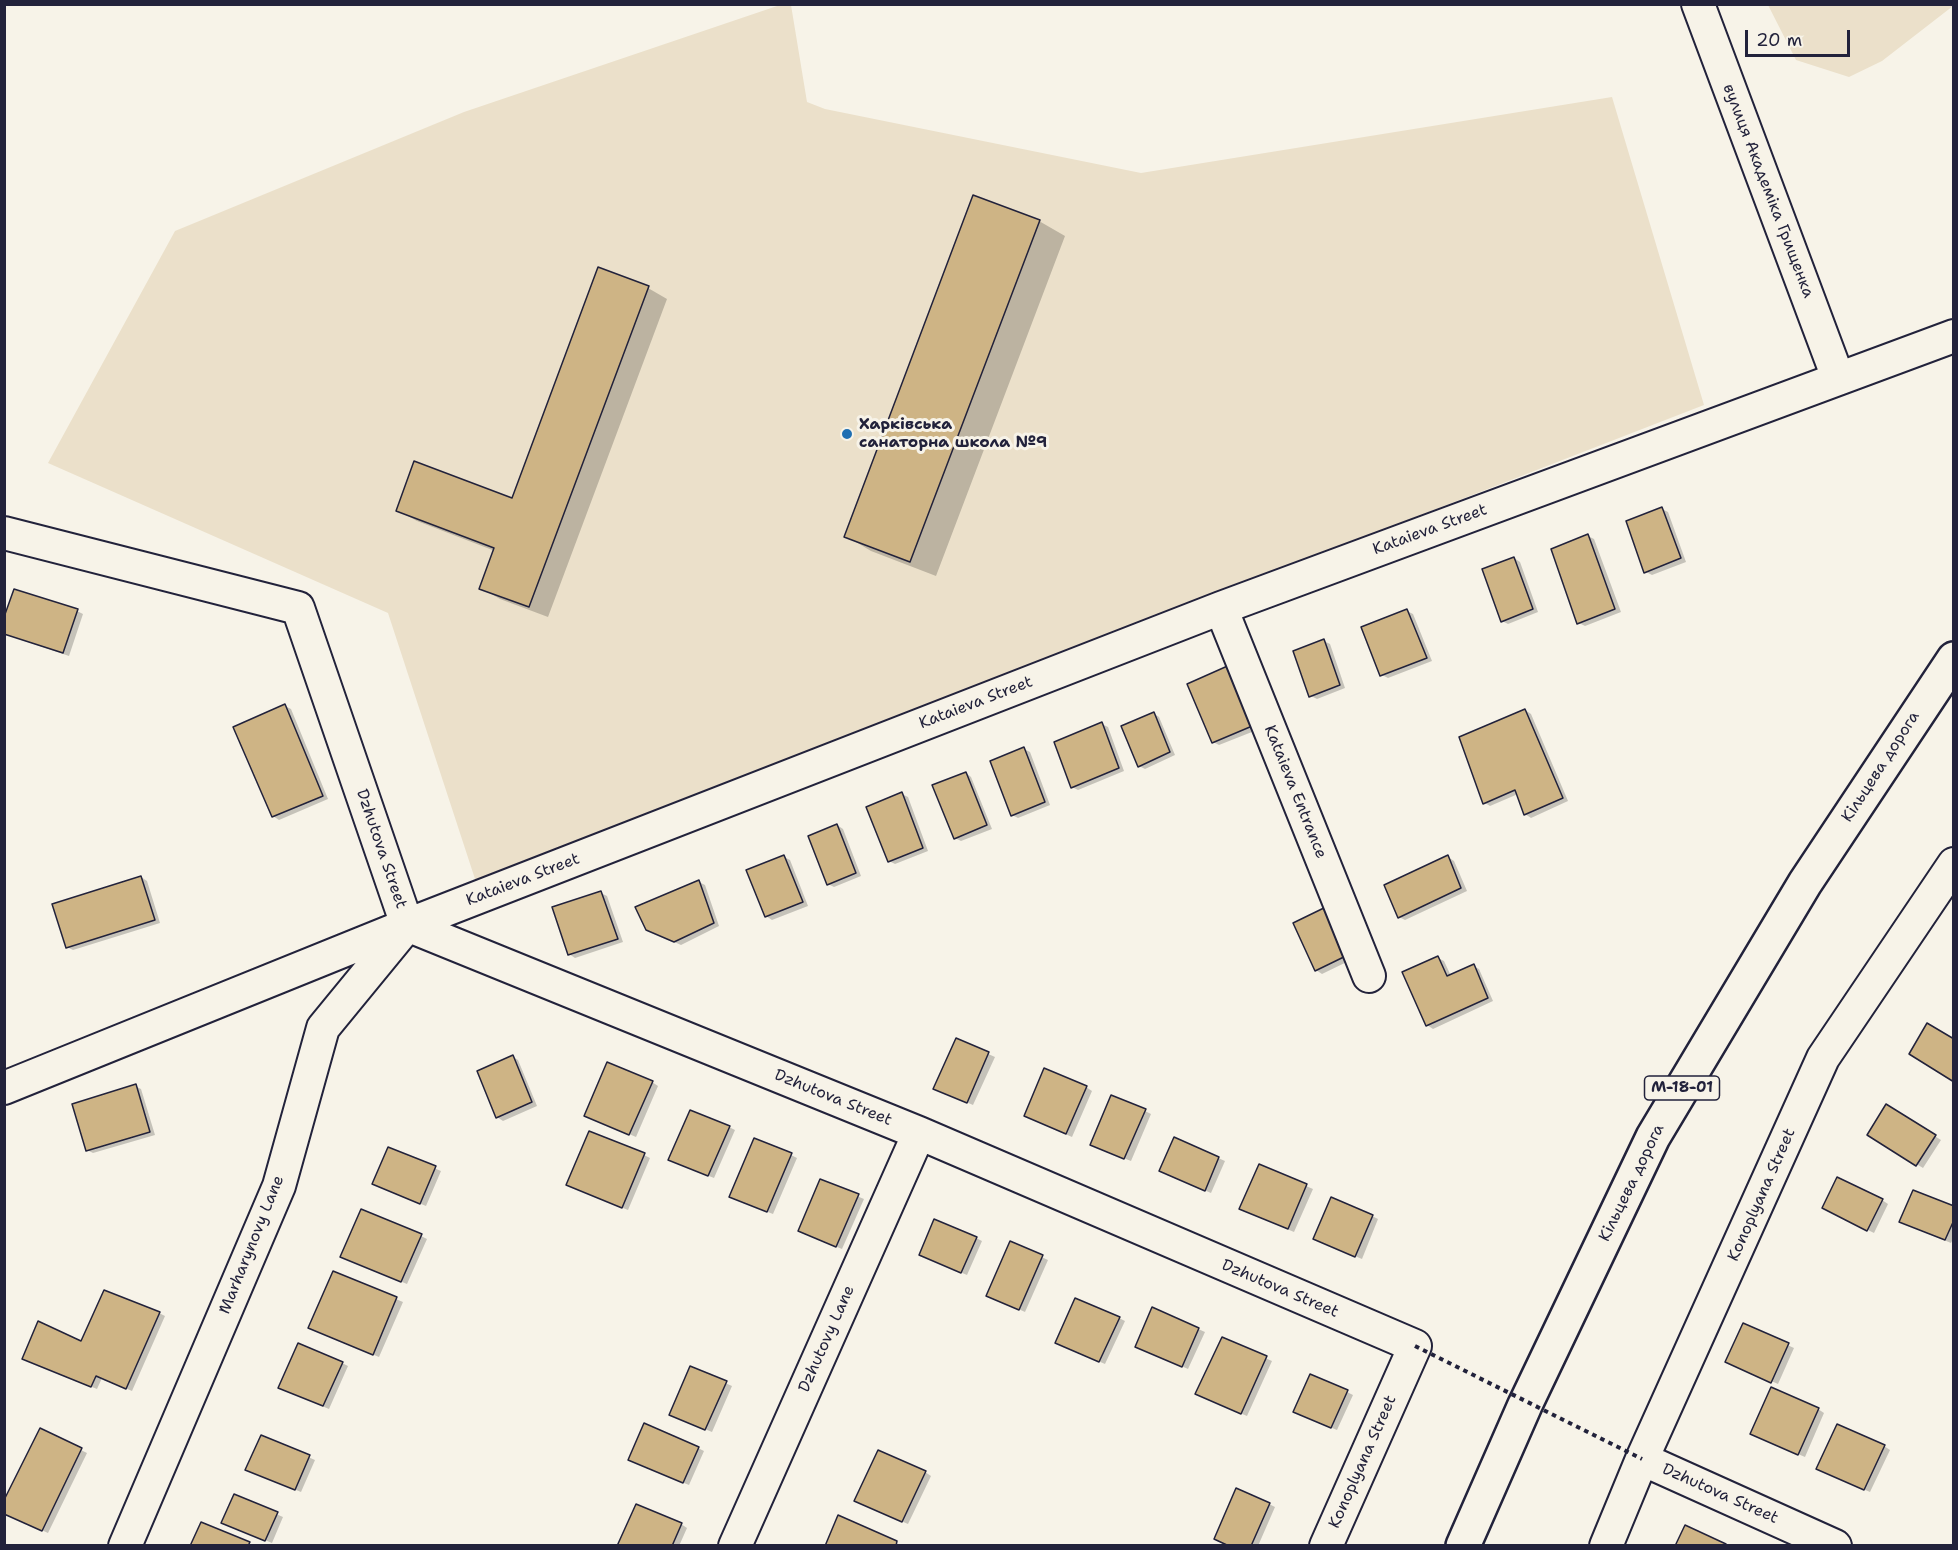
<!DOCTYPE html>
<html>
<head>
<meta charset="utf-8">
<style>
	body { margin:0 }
	#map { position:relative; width:1958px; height:1550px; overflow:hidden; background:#f7f3e8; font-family:"Shantell Sans",sans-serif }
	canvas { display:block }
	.frame { position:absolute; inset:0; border:6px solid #22223b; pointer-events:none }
	.scale { position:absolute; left:1745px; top:30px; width:105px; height:27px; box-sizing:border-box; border:3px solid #22223b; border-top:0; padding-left:8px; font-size:18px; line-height:21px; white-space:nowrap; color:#22223b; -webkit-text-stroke:4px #f7f3e8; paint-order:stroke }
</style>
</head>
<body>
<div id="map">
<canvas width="1958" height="1550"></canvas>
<div class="frame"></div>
<div class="scale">20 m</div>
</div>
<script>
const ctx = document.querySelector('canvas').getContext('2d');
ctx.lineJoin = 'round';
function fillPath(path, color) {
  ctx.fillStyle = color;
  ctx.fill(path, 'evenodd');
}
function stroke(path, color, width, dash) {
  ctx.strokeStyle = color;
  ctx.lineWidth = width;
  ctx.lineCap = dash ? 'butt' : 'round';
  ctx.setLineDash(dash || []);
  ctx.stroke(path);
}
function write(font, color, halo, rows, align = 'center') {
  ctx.font = font + ' "Shantell Sans",sans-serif';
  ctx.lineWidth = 6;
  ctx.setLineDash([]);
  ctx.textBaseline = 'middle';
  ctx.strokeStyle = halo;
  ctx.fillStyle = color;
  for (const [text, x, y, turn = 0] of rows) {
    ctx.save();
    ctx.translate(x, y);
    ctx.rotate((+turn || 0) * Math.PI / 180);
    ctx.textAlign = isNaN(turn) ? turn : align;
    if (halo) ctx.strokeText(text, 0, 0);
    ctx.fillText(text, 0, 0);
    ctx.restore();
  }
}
fillPath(new Path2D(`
	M 783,4 L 791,5 L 807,102 L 825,109 L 1141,173 L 1612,97 L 1704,405 L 476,882 L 388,613 L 48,463 L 175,231 L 464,112 Z
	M 1953,4 L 1953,6 L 1882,61 L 1849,77 L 1796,60 L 1768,5 Z`), '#ebe0ca');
fillPath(new Path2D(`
	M 1039,221 L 1065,236 L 936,576 L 871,551 L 846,536 Z
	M 648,288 L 667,299 L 548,617 L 500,599 L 481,588 L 495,551 L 417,521 L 397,510 L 513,500 Z
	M 1662,509 L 1668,512 L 1686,562 L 1652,575 L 1646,572 Z
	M 1588,536 L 1594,539 L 1621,612 L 1585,626 L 1579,623 Z
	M 1514,558 L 1520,562 L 1538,612 L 1508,624 L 1502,621 Z
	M 77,611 L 83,614 L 69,656 L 4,634 Z
	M 1407,611 L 1413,614 L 1432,661 L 1388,678 L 1382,675 Z
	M 1324,641 L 1330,644 L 1345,688 L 1317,699 L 1311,696 Z
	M 1232,665 L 1262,728 L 1219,745 L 1213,742 Z
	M 285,706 L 291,709 L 328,799 L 279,820 L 273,816 Z
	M 1525,710 L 1531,714 L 1568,801 L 1531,818 L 1525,814 L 1518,794 L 1490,806 L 1485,803 Z
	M 1153,713 L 1159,717 L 1175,755 L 1145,769 L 1139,766 Z
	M 1102,724 L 1108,727 L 1124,771 L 1078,790 L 1072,787 Z
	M 1024,749 L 1030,752 L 1050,805 L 1018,818 L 1012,815 Z
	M 966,773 L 971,777 L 992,829 L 961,841 L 955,838 Z
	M 902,794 L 908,797 L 928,851 L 895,864 L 889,861 Z
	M 837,825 L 843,829 L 861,876 L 834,887 L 828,884 Z
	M 784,857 L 790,860 L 808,906 L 772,920 L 766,916 Z
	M 1448,857 L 1454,861 L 1467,891 L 1405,920 L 1399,917 Z
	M 141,877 L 147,881 L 160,923 L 73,950 L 67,947 Z
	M 699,882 L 705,885 L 719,926 L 681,945 L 654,933 Z
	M 601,893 L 607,896 L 623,942 L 575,958 L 569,954 Z
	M 1330,907 L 1357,957 L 1322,974 L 1316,970 Z
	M 1438,958 L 1444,961 L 1451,976 L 1473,966 L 1479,969 L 1493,1001 L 1433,1029 L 1427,1025 Z
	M 957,1040 L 995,1057 L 973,1105 L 941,1091 Z
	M 513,1057 L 518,1060 L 537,1106 L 503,1121 L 497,1117 Z
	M 652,1082 L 658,1086 L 636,1137 L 592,1118 Z
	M 135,1086 L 141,1089 L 155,1135 L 93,1153 L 87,1150 Z
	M 1086,1087 L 1092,1091 L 1072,1137 L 1031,1119 Z
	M 1887,1106 L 1941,1140 L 1923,1168 L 1869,1135 Z
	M 1145,1111 L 1151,1114 L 1131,1161 L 1098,1148 Z
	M 729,1127 L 735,1130 L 714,1178 L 676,1163 Z
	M 1175,1139 L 1225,1161 L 1211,1193 L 1167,1174 Z
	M 389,1149 L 441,1171 L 426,1206 L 379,1187 Z
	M 644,1155 L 650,1158 L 628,1210 L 573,1188 Z
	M 791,1155 L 797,1158 L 773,1214 L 737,1200 Z
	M 1260,1166 L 1313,1189 L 1294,1232 L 1247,1212 Z
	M 821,1181 L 864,1199 L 842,1249 L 806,1234 Z
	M 1882,1200 L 1888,1204 L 1874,1233 L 1829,1211 Z
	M 1954,1208 L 1954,1237 L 1951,1243 L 1907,1225 Z
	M 1372,1216 L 1378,1219 L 1362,1259 L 1320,1241 Z
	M 421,1236 L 427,1239 L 407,1284 L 347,1259 Z
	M 976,1238 L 982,1241 L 967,1275 L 927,1258 Z
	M 1011,1243 L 1048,1260 L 1025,1312 L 994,1298 Z
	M 334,1273 L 403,1302 L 379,1357 L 316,1331 Z
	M 1153,1309 L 1205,1332 L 1188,1369 L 1143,1349 Z
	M 159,1313 L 165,1316 L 132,1391 L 102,1378 L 97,1389 L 29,1362 Z
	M 1119,1318 L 1125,1321 L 1105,1364 L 1063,1346 Z
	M 1743,1325 L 1794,1348 L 1778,1384 L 1731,1363 Z
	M 1222,1339 L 1272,1361 L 1247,1416 L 1203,1397 Z
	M 342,1363 L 348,1366 L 329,1409 L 286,1391 Z
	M 691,1368 L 732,1386 L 712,1432 L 676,1417 Z
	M 1347,1392 L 1353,1395 L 1337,1430 L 1301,1415 Z
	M 1818,1409 L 1824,1413 L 1805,1457 L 1758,1437 Z
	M 40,1430 L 87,1453 L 48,1533 L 4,1513 Z
	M 262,1437 L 315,1460 L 301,1492 L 253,1472 Z
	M 1884,1446 L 1890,1450 L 1870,1492 L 1824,1472 Z
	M 698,1448 L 704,1451 L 689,1485 L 635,1463 Z
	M 925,1472 L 931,1476 L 908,1524 L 861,1504 Z
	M 234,1496 L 283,1517 L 272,1543 L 229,1525 Z
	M 1269,1504 L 1275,1507 L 1258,1546 L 1230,1546 Z
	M 681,1524 L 687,1528 L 679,1546 L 619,1546 Z`), '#0003');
const building = new Path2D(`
	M 973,195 L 1040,220 L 910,562 L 844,537 Z
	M 598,267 L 649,286 L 529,607 L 479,589 L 494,548 L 396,511 L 414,461 L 512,498 Z
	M 1662,507 L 1681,558 L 1644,573 L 1626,521 Z
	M 1588,534 L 1615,609 L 1577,624 L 1551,549 Z
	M 1514,557 L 1533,609 L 1501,622 L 1482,569 Z
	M 14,589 L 78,609 L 63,653 L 4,634 L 4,617 Z
	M 1407,609 L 1427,658 L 1380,676 L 1361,627 Z
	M 1324,639 L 1340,685 L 1309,697 L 1293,651 Z
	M 1232,664 L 1257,724 L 1212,743 L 1187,684 Z
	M 285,704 L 323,796 L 272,817 L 233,727 Z
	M 1525,709 L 1563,798 L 1524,815 L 1515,790 L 1483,804 L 1459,737 Z
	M 1154,712 L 1170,752 L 1138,767 L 1121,726 Z
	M 1102,722 L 1119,768 L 1071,788 L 1054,742 Z
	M 1024,747 L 1045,802 L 1011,816 L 990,761 Z
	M 966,772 L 987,825 L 954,839 L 932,785 Z
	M 902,792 L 923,848 L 888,862 L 866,807 Z
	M 837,824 L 856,873 L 827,885 L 808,836 Z
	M 784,855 L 803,902 L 765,917 L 746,870 Z
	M 1448,855 L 1461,888 L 1398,918 L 1384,885 Z
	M 141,876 L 155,920 L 66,948 L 52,904 Z
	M 699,880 L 714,923 L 674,942 L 646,930 L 635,907 Z
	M 601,891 L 618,939 L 568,955 L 552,907 Z
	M 1330,905 L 1352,953 L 1315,971 L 1293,923 Z
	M 1438,956 L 1447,976 L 1474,964 L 1488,998 L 1426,1026 L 1402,972 Z
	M 1927,1023 L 1954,1039 L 1954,1082 L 1909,1054 Z
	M 956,1038 L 989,1052 L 967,1103 L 933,1089 Z
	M 513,1055 L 532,1102 L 496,1118 L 477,1071 Z
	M 607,1062 L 653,1081 L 629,1135 L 584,1116 Z
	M 1044,1068 L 1087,1086 L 1066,1134 L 1024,1116 Z
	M 136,1084 L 150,1132 L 86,1151 L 72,1104 Z
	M 1111,1095 L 1146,1109 L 1124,1159 L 1090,1145 Z
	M 1886,1104 L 1936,1135 L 1916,1166 L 1867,1135 Z
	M 690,1110 L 730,1126 L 708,1176 L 668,1160 Z
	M 589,1131 L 645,1153 L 622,1208 L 566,1185 Z
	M 1174,1137 L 1219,1157 L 1205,1191 L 1159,1171 Z
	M 754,1138 L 792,1153 L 767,1212 L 729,1197 Z
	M 388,1147 L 436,1166 L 420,1204 L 372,1184 Z
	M 1259,1164 L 1307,1184 L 1288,1229 L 1239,1209 Z
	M 1837,1177 L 1883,1199 L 1867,1231 L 1822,1208 Z
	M 820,1179 L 859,1194 L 836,1247 L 798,1231 Z
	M 1913,1190 L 1954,1206 L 1954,1220 L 1945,1240 L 1899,1222 Z
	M 1331,1197 L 1373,1215 L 1355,1257 L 1313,1239 Z
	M 361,1209 L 422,1234 L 401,1282 L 340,1257 Z
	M 934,1219 L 977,1237 L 961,1273 L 919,1255 Z
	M 1010,1241 L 1043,1255 L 1019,1310 L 986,1296 Z
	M 333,1271 L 397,1297 L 373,1355 L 308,1328 Z
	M 104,1290 L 160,1312 L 126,1389 L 96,1376 L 91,1387 L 22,1359 L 38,1321 L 81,1341 Z
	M 1075,1298 L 1120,1317 L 1099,1362 L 1055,1343 Z
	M 1152,1307 L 1199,1328 L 1182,1367 L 1135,1347 Z
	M 1743,1323 L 1789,1343 L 1771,1383 L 1725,1362 Z
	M 1222,1337 L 1267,1356 L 1241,1414 L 1195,1394 Z
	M 298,1343 L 343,1362 L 323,1406 L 278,1388 Z
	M 690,1366 L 727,1381 L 705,1430 L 669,1415 Z
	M 1310,1374 L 1348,1390 L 1331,1428 L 1293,1412 Z
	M 1771,1387 L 1819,1408 L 1798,1455 L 1750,1434 Z
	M 644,1423 L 699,1447 L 683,1483 L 628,1460 Z
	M 1837,1424 L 1885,1445 L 1864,1490 L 1816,1469 Z
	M 40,1428 L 82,1448 L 42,1531 L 4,1514 L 4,1500 Z
	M 261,1435 L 310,1455 L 295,1490 L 245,1470 Z
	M 878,1450 L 926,1471 L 902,1522 L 854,1501 Z
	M 1236,1488 L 1270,1503 L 1251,1546 L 1229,1546 L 1214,1539 Z
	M 234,1494 L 278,1512 L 265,1541 L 221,1523 Z
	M 636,1504 L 682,1523 L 672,1546 L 617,1546 Z
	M 838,1515 L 897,1541 L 896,1546 L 825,1546 Z
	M 201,1522 L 250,1542 L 248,1546 L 190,1546 Z
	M 1685,1525 L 1726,1544 L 1726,1546 L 1675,1546 Z`);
fillPath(building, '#ceb485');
stroke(building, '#22223b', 1.5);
const street = new Path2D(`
	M 1698,4 L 1838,378
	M 4,533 L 298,608 L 407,925 L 919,1133 L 1415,1346 L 1326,1546
	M 1221,608 L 1369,976
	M 4,1088 L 407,925 L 1221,608 L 1954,336
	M 1642,1459 L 1835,1546
	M 125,1546 L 279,1186 L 323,1028 L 405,928
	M 735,1546 L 919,1133
	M 1606,1546 L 1642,1459 L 1823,1058 L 1954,864`);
const highway = new Path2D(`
	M 1463,1546 L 1525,1405 L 1653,1137 L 1805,883 L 1954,659`);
stroke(street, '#22223b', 36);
stroke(highway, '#22223b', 38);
stroke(street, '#f7f3e8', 32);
stroke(highway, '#f7f3e8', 33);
stroke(new Path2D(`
	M 1415,1346 L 1642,1459`), '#22223b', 4, [4.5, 4.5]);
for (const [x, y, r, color] of [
	[847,434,6,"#1f6fb2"]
]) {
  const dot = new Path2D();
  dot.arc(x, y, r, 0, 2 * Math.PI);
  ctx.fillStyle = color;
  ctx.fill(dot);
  stroke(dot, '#f7f3e8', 2);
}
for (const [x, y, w] of [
	[1682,1088,75]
]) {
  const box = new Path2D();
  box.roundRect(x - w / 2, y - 12, w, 24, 4.5);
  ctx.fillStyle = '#f7f3e8';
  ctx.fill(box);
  stroke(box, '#22223b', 1.5);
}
write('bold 15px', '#22223b', null, [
	["М-18-01",1682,1088]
]);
write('16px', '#22223b', '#f7f3e8', [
	["вулиця Академіка Грищенка",1768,191,69],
	["Kataieva Street",1430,530,-20],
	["Kataieva Street",976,703,-21],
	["Кільцева дорога",1881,767,-57],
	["Kataieva Entrance",1295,792,68],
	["Dzhutova Street",381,849,71],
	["Kataieva Street",523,880,-21],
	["Dzhutova Street",833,1098,22],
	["Кільцева дорога",1632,1183,-64],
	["Konoplyana Street",1762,1195,-66],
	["Marharynovy Lane",252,1245,-68],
	["Dzhutova Street",1280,1289,23],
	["Dzhutovy Lane",827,1339,-66],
	["Konoplyana Street",1363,1462,-66],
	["Dzhutova Street",1720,1494,24]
]);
write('bold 16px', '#22223b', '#f7f3e8', [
	["Харківська",859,425],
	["санаторна школа №9",859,443]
], 'left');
</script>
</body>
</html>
